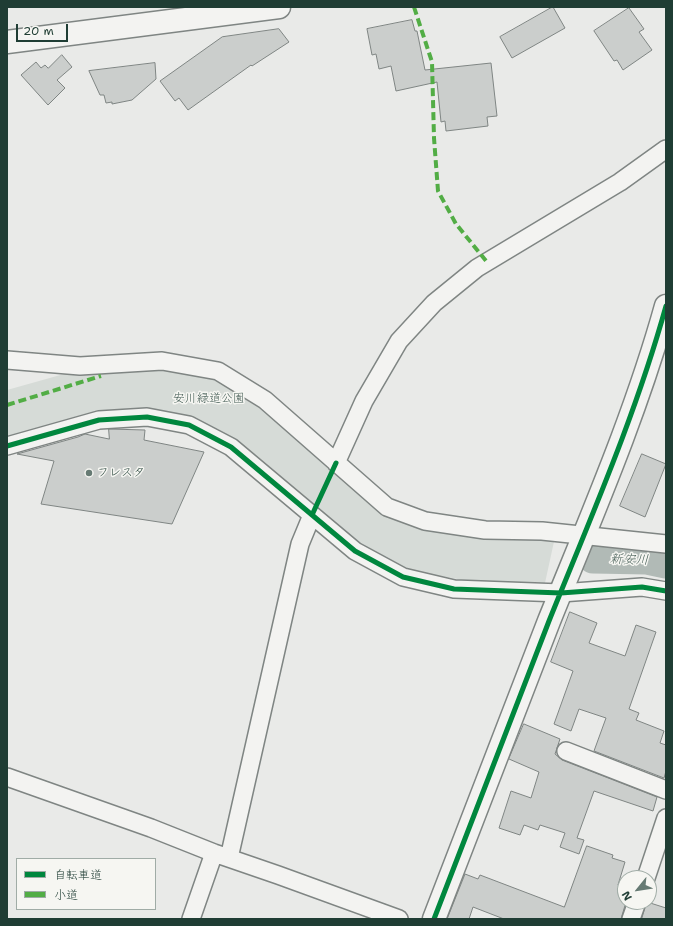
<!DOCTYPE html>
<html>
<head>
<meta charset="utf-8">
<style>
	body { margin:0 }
	#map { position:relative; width:673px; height:926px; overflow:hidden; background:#e9eae8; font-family:"Shantell Sans","Klee One",sans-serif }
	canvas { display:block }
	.frame { position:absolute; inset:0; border:8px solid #1f3d34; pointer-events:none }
	.legend { position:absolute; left:16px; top:858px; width:140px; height:52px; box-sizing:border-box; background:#f6f6f2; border:1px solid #a0aca6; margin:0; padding:5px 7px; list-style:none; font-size:12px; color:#1f3d34 }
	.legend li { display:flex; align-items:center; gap:8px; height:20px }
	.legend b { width:20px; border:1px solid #a0aca6 }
	.north { position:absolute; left:617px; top:870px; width:40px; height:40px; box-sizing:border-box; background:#f6f6f2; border:1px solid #a0aca6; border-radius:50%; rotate:240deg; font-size:11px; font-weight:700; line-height:16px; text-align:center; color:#1f3d34 }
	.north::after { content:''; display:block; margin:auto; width:14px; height:18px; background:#667a73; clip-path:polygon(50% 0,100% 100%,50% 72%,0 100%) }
	.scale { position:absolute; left:16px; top:24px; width:52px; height:18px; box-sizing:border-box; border:2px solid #1f3d34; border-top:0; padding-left:5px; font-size:12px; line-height:14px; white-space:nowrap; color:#1f3d34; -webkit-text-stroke:3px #f6f6f2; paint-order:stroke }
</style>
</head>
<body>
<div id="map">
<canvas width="673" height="926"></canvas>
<div class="frame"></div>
<ul class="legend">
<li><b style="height:5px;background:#00873e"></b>自転車道</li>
<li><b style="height:5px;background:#52ad45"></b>小道</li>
</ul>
<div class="north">N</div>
<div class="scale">20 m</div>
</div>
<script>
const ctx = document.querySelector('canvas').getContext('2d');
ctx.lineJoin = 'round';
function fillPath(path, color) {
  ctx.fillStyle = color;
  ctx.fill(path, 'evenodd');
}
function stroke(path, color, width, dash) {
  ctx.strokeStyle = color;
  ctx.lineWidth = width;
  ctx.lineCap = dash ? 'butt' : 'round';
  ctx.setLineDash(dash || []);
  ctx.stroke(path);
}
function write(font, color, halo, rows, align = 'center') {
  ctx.font = font + ' "Shantell Sans","Klee One",sans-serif';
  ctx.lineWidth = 3;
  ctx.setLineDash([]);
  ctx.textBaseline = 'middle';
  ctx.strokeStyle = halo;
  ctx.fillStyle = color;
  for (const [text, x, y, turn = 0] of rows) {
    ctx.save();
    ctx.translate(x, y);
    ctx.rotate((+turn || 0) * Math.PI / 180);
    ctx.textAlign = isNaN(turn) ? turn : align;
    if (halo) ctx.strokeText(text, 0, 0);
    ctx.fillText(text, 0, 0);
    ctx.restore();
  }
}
fillPath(new Path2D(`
	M 154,367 L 218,375 L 277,418 L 383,509 L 555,537 L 545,583 L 468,581 L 405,569 L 355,539 L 262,460 L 201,422 L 143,409 L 7,439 L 7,390 L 64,374 Z`), '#d6dbd7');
stroke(new Path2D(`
	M 593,558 L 647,559 L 666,563`), '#b1bab6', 31);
const building = new Path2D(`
	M 553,7 L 565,28 L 512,58 L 500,37 Z
	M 629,8 L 644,29 L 639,32 L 652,50 L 623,70 L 617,60 L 614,61 L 594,31 Z
	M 412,20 L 415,31 L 417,31 L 425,70 L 491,63 L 497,116 L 487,117 L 488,126 L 446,131 L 445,121 L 441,122 L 437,82 L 396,91 L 391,66 L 379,69 L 376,54 L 372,55 L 367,29 Z
	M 279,29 L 289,42 L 252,66 L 251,65 L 188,110 L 179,98 L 175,101 L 160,81 L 222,37 Z
	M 62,55 L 72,67 L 57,80 L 65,88 L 48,105 L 21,75 L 36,62 L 41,68 L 45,65 L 48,68 Z
	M 155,63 L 156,79 L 132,100 L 112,104 L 112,102 L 106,103 L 104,95 L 100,95 L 89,71 Z
	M 109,429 L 145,430 L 144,440 L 204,452 L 172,524 L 41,504 L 54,461 L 17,454 L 78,437 L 85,434 L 109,439 Z
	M 642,454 L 666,464 L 645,517 L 620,506 Z
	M 570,612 L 597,623 L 589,643 L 625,656 L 636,625 L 656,632 L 629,709 L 639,713 L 636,720 L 664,731 L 660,743 L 666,745 L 666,771 L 664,778 L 594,751 L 606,718 L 579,709 L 571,731 L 554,724 L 573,671 L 551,662 Z
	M 524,724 L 560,739 L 555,754 L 562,760 L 657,797 L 653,811 L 594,791 L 577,838 L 584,840 L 579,854 L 560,847 L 565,833 L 540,825 L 538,830 L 524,825 L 520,835 L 499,828 L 511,791 L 531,798 L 539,772 L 509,759 Z
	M 587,846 L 613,855 L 612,858 L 625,862 L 618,885 L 625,888 L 625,902 L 626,902 L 621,919 L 504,919 L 473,907 L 469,919 L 447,919 L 465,874 L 478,879 L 480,875 L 564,907 Z
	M 647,902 L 666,908 L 666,919 L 642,919 Z`);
fillPath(building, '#cbcecc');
stroke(building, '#7f8583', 1);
const street = new Path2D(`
	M 7,360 L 80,366 L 162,361 L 218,371 L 265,400 L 387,507 L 425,521 L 485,530 L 542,531 L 666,544
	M 7,446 L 99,420 L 147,417 L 189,425 L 231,447 L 355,551 L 403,577 L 454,589 L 561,593 L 642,587 L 666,591
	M 336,463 L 364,401 L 399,341 L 434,303 L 477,268 L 620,182 L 666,149
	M 566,751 L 666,790
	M 7,777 L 151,828 L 214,853 L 278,875 L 399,919
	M 229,858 L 300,544 L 312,515
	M 646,878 L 666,818
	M 191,919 L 214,853
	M 631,919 L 637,902`);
const secondary = new Path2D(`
	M 434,919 C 473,820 510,720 549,621 C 591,517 636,414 666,306`);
const highway = new Path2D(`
	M 7,42 L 279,7`);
stroke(street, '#7f8583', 20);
stroke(secondary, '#7f8583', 25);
stroke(highway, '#7f8583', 25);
stroke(street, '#f3f3f1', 17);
stroke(secondary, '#f3f3f1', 22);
stroke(highway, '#f3f3f1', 22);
stroke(new Path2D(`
	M 414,7 L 432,62 L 434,138 L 438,191 L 456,224 L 487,262
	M 7,405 L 101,376`), '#52ad45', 4, [8, 4]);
stroke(new Path2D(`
	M 7,446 L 99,420 L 147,417 L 189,425 L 231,447 L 355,551 L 403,577 L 454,589 L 561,593 L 642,587 L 666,591
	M 312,515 L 336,463
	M 434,919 C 473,820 510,720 549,621 C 591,517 636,414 666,306`), '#00873e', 5);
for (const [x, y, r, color] of [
	[89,473,4,"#667a73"]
]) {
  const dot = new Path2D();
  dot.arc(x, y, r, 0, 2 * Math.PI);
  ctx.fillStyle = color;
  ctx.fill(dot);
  stroke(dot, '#f6f6f2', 1.5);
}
write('12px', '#415a52', '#f6f6f2', [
	["安川緑道公園",209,399]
]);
write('12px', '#1f3d34', '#f6f6f2', [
	["フレスタ",97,473]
], 'left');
write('italic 13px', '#445c54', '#f6f6f2', [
	["新安川",629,560,2]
]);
</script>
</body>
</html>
